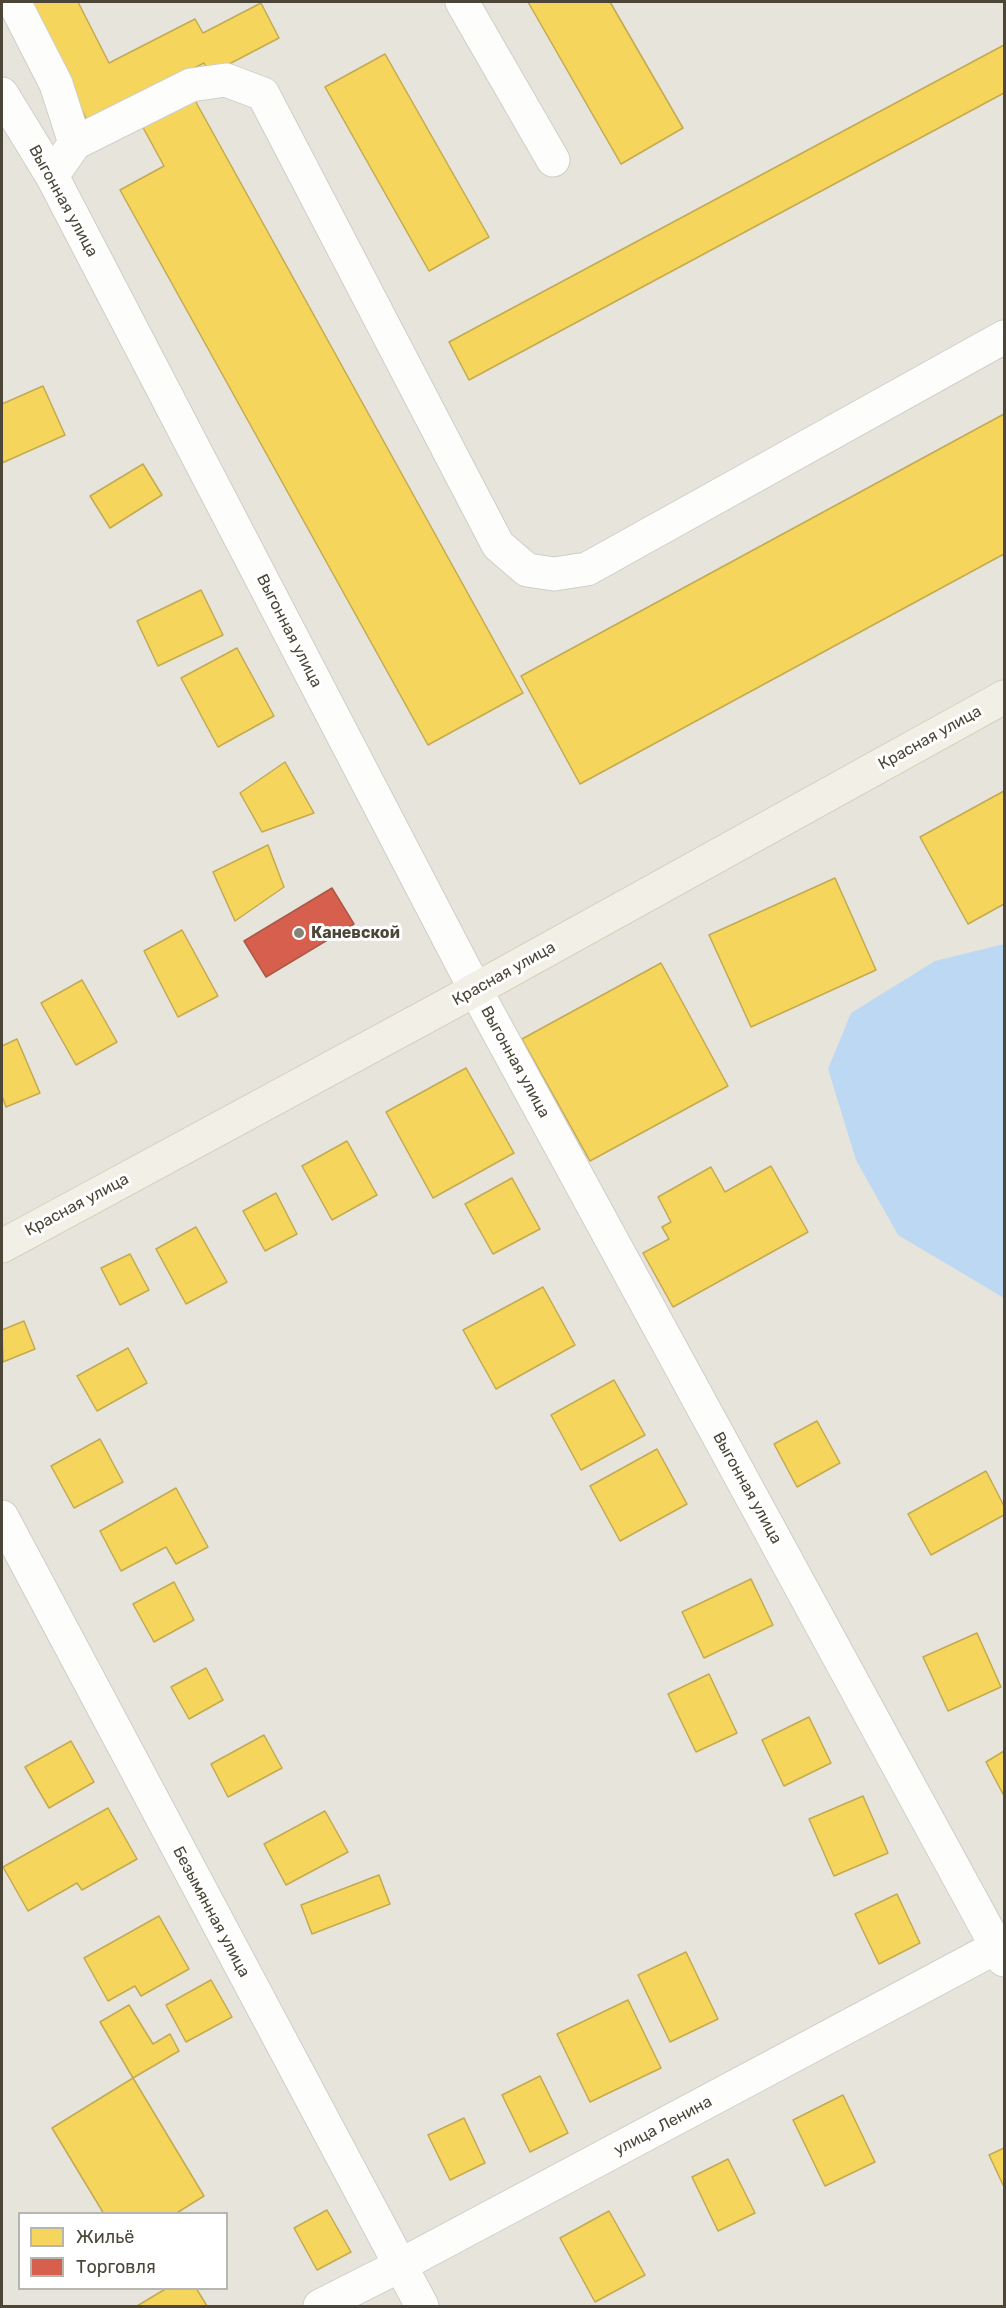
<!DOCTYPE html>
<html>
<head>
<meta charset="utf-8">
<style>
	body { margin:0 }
	#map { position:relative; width:1006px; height:2308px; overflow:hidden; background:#f3f3ee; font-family:Rubik,sans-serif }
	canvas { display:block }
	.frame { position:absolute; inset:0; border:3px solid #4b4638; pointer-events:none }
	.legend { position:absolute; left:18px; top:2212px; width:210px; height:78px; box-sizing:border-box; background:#fff; border:2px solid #b7b5af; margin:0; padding:8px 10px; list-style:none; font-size:18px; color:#4b4638 }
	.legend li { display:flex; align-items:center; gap:12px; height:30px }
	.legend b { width:30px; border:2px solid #b7b5af }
</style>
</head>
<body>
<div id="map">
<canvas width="1006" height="2308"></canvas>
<div class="frame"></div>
<ul class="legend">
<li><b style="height:16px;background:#f6d55c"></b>Жильё</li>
<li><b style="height:16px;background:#d6604d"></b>Торговля</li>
</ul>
</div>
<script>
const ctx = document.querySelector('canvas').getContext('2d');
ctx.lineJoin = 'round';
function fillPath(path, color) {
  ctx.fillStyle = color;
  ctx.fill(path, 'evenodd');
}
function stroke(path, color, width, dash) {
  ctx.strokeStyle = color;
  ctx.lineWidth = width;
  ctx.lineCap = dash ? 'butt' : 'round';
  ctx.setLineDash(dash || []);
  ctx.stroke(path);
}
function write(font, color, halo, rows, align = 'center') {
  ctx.font = font + ' Rubik,sans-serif';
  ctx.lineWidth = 6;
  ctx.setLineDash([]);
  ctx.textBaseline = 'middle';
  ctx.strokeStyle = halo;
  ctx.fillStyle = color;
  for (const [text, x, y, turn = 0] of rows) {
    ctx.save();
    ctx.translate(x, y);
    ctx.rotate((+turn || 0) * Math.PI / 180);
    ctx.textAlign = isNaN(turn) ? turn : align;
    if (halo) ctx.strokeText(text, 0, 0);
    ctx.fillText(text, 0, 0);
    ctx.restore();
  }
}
fillPath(new Path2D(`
	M 2,2 L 1004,2 L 1004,2306 L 2,2306 ZM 20,2214 L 226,2214 L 226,2288 L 20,2288 Z`), '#e7e5db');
fillPath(new Path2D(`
	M 1004,944 L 1004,1298 L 898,1235 L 856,1160 L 828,1069 L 851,1013 L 935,961 Z`), '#bdd8f3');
const homes = new Path2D(`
	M 26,2 L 78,2 L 109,63 L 195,19 L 203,33 L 261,3 L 279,38 L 210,74 L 204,63 L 88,122 Z
	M 528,2 L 610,2 L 683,128 L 621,164 Z
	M 1004,45 L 1004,93 L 469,380 L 449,342 Z
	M 385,54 L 489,237 L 429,271 L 325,87 Z
	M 192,95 L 523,693 L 428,745 L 120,190 L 164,166 L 141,124 Z
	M 43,386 L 65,435 L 2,463 L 2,404 Z
	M 1004,414 L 1004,554 L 580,784 L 521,676 Z
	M 143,464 L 162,495 L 110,528 L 90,496 Z
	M 201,590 L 223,635 L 158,666 L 137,621 Z
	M 237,648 L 274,716 L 218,747 L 181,678 Z
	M 285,762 L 314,813 L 262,832 L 240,793 Z
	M 1004,791 L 1004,904 L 968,924 L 920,837 Z
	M 268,845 L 284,887 L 235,921 L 213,872 Z
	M 835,878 L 876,970 L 751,1027 L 709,935 Z
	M 182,930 L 218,996 L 178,1017 L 144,951 Z
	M 661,963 L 728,1086 L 590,1161 L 522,1039 Z
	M 82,980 L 117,1042 L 76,1065 L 41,1003 Z
	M 17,1039 L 40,1093 L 6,1107 L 2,1096 L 2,1046 Z
	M 466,1068 L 514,1153 L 433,1198 L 386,1112 Z
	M 347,1141 L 377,1195 L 332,1220 L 302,1166 Z
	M 771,1166 L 808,1232 L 673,1307 L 643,1253 L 669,1239 L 662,1227 L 671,1222 L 658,1197 L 711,1167 L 725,1192 Z
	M 512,1178 L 540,1229 L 493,1254 L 465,1204 Z
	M 276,1193 L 297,1234 L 265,1251 L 243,1211 Z
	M 196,1227 L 227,1282 L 186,1304 L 156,1249 Z
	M 130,1254 L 149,1290 L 120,1305 L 101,1268 Z
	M 543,1287 L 575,1345 L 496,1389 L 463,1330 Z
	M 24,1321 L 35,1349 L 3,1362 L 2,1330 Z
	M 128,1348 L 147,1383 L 97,1411 L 77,1376 Z
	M 614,1380 L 645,1435 L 581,1470 L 551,1415 Z
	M 817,1421 L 840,1463 L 797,1487 L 774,1444 Z
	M 100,1439 L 123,1482 L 74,1508 L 51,1466 Z
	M 657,1449 L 687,1504 L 620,1541 L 590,1486 Z
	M 986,1471 L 1004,1506 L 1004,1515 L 931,1555 L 908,1514 Z
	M 176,1488 L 208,1547 L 176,1564 L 166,1547 L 121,1571 L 100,1531 Z
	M 751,1579 L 773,1625 L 704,1658 L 682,1612 Z
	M 174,1582 L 194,1620 L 154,1642 L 133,1604 Z
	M 977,1633 L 1001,1687 L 948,1711 L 923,1657 Z
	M 206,1668 L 223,1700 L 189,1719 L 171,1687 Z
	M 709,1674 L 737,1733 L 696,1752 L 668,1694 Z
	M 809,1717 L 831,1763 L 784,1786 L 762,1740 Z
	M 264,1735 L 282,1768 L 228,1797 L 211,1764 Z
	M 71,1741 L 94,1782 L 49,1808 L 25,1767 Z
	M 1004,1751 L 1004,1796 L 986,1762 Z
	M 863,1796 L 888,1853 L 834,1876 L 809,1819 Z
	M 108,1808 L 137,1859 L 82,1890 L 77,1883 L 28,1911 L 3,1867 Z
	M 325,1811 L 348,1852 L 286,1885 L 264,1844 Z
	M 379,1875 L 390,1904 L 312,1934 L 301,1905 Z
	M 897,1894 L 920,1943 L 879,1964 L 855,1914 Z
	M 159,1916 L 189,1969 L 141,1996 L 135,1986 L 108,2001 L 84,1958 Z
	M 686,1952 L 718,2019 L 670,2042 L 638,1975 Z
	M 211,1980 L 232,2017 L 186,2042 L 166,2005 Z
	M 628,2000 L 661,2068 L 590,2102 L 557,2034 Z
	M 129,2005 L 153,2044 L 170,2034 L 179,2051 L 133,2078 L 100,2022 Z
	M 540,2076 L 568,2133 L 530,2152 L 502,2095 Z
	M 133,2078 L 204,2196 L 175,2214 L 104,2214 L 52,2128 Z
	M 843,2095 L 875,2162 L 825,2186 L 793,2120 Z
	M 464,2118 L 485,2163 L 450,2180 L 428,2135 Z
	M 1004,2148 L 1004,2187 L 989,2155 Z
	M 728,2159 L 755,2213 L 718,2231 L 692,2177 Z
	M 327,2210 L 351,2252 L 317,2270 L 294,2228 Z
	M 609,2211 L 645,2275 L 595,2302 L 560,2238 Z
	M 167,2288 L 196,2288 L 207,2306 L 137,2306 Z`);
fillPath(homes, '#f6d55c');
stroke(homes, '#c3aa51', 1.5);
const shops = new Path2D(`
	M 332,888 L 354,924 L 266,977 L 244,941 Z`);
fillPath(shops, '#d6604d');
stroke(shops, '#ac5847', 1.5);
const minor = new Path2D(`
	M 14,2 L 56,84 L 75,143
	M 462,2 L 553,160
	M 2,94 L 52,176 L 475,989 L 1004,1960
	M 52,176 L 75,143 L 191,85 L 226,80 L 263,94 L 498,545 L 527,570 L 554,574 L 587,569 L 1004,337
	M 2,1517 L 422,2306
	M 320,2306 L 399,2266 L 1004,1943`);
const major = new Path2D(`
	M 2,1246 L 451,1003 L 1004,697`);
stroke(minor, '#cfcec8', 35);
stroke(major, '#d6d1bb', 35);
stroke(minor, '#fdfdfc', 33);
stroke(major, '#f2f0e6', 33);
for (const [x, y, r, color] of [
	[299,933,6,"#868378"]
]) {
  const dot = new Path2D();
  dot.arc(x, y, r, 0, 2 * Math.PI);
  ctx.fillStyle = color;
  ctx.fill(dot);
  stroke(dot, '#fff', 2);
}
write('16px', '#4b4638', '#fff', [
	["Выгонная улица",63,201,61],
	["Выгонная улица",289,631,63],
	["Красная улица",930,738,-29],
	["Красная улица",504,974,-29],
	["Выгонная улица",515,1062,61],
	["Красная улица",77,1205,-28],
	["Выгонная улица",747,1488,61],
	["Безымянная улица",211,1912,62],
	["улица Ленина",663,2126,-28]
]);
write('bold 16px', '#4b4638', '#fff', [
	["Каневской",311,933]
], 'left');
</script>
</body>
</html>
